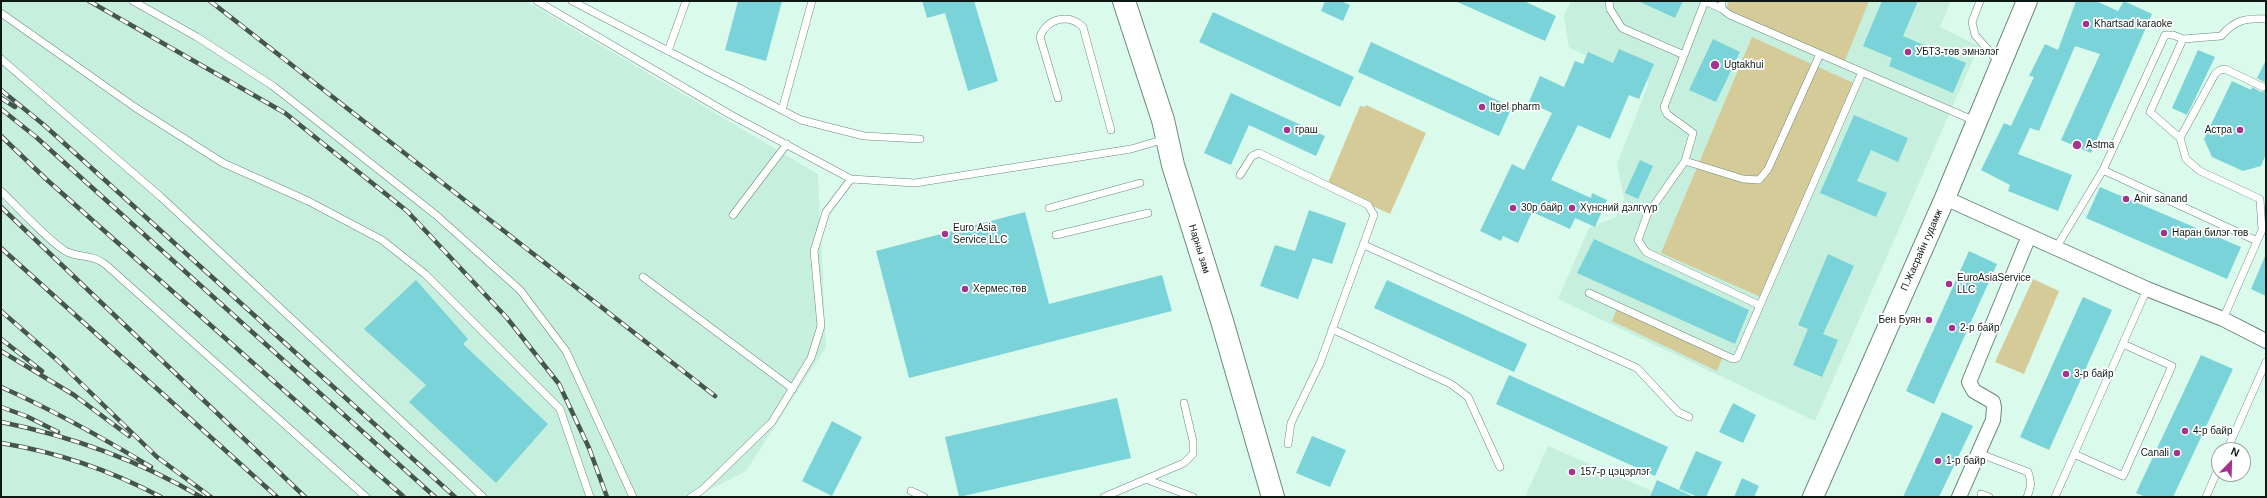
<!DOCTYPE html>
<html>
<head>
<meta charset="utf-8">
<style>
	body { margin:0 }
	#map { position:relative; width:2267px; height:498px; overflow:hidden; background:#dafbec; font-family:Helvetica,sans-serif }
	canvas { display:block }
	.frame { position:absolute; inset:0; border:2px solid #0d1914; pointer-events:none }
	.north { position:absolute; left:2211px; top:442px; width:40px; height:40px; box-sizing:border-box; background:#fff; border:1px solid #9ea3a1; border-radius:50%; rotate:23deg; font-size:11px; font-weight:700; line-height:16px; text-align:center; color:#0d1914 }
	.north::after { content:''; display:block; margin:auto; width:14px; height:18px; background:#a4338f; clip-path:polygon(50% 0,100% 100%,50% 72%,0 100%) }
</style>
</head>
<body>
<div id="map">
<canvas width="2267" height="498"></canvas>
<div class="frame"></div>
<div class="north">N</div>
</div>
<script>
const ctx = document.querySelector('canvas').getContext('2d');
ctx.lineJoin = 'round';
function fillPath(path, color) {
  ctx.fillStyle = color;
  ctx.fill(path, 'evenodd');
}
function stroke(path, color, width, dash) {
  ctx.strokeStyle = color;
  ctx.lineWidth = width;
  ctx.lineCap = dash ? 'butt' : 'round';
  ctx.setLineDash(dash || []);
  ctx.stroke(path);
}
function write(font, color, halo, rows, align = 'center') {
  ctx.font = font + ' Helvetica,sans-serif';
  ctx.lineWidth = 3.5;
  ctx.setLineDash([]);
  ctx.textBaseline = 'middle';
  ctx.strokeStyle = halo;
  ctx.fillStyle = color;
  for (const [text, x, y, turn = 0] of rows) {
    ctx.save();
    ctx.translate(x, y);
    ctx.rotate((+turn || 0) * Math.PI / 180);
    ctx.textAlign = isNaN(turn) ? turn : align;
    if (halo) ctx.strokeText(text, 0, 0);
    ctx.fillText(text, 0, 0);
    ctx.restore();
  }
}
fillPath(new Path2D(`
	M 1,1 L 526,1 L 818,174 L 826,347 L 746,471 L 695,497 L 1,497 Z
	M 1571,1 L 1951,1 L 1940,27 L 1979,46 L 1815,421 L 1558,299 L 1589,228 L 1616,217 L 1624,199 L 1617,164 L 1649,82 L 1569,48 L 1564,16 Z
	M 1548,446 L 1666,497 L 1525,497 Z`), '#c6f0dd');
fillPath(new Path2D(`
	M 1729,1 L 1869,1 L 1844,63 L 1725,12 Z
	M 1752,37 L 1858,85 L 1763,298 L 1661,253 Z
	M 1366,105 L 1426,133 L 1390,214 L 1327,185 L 1360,106 L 1365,107 Z
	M 2033,279 L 2059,291 L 2024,374 L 1995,362 Z
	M 1617,309 L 1723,356 L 1717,371 L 1612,321 Z`), '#d5cb98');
fillPath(new Path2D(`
	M 738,1 L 782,1 L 766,61 L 725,50 Z
	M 922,1 L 974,1 L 998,81 L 968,91 L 945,13 L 927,18 Z
	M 1325,1 L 1341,1 L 1350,5 L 1343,21 L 1321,11 Z
	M 1455,1 L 1524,1 L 1556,16 L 1545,41 Z
	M 1638,1 L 1683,1 L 1675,18 Z
	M 1882,1 L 1918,1 L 1903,36 L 1966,63 L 1953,93 L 1889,66 L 1892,58 L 1863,46 Z
	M 2076,1 L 2096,1 L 2118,11 L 2124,1 L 2152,14 L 2091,153 L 2061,140 L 2100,54 L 2075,46 L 2039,131 L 2030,128 L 2018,154 L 2072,175 L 2058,211 L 2008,191 L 2010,185 L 1981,170 L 2004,123 L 2011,126 L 2034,77 L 2029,76 L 2045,44 L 2058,50 Z
	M 1213,12 L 1354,77 L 1340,107 L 1199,42 Z
	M 1713,39 L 1740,52 L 1716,102 L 1689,90 Z
	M 1371,42 L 1512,107 L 1499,136 L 1358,72 Z
	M 1619,49 L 1654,64 L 1639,99 L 1629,95 L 1610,139 L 1578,125 L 1551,180 L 1591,198 L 1592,193 L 1607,200 L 1595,227 L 1575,218 L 1570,229 L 1532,212 L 1518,243 L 1503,236 L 1501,241 L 1480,231 L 1512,164 L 1524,170 L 1552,113 L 1529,102 L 1540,76 L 1564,87 L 1575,61 L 1583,64 L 1588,52 L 1613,63 Z
	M 2198,50 L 2215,57 L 2187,115 L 2172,108 Z
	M 2266,60 L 2266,83 L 2257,78 Z
	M 2232,81 L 2251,90 L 2252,87 L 2261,92 L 2266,91 L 2266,154 L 2261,166 L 2243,171 L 2212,157 L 2204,139 Z
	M 1231,93 L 1325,136 L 1316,156 L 1249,125 L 1231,165 L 1204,153 Z
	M 1854,115 L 1908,138 L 1898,162 L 1871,150 L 1857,181 L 1887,193 L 1876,217 L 1820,193 Z
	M 1640,160 L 1653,166 L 1638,199 L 1625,193 Z
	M 2100,187 L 2241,247 L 2227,279 L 2086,218 Z
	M 1309,210 L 1346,223 L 1332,264 L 1313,258 L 1298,299 L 1260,286 L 1275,245 L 1295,251 Z
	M 1025,212 L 1049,304 L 1162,275 L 1172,311 L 909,378 L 876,251 Z
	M 1594,239 L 1749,310 L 1735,344 L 1577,273 Z
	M 1969,251 L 1997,264 L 1934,404 L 1906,391 Z
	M 1828,254 L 1854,266 L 1823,334 L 1838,340 L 1822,377 L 1793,365 L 1808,329 L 1798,325 Z
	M 2266,254 L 2266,296 L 2251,289 Z
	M 416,280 L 468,339 L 463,344 L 548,424 L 496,483 L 409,402 L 426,385 L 364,329 Z
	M 1387,280 L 1527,344 L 1514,372 L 1374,308 Z
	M 2083,297 L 2112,310 L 2049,450 L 2020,437 Z
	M 2201,355 L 2233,369 L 2173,497 L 2146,497 L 2136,493 Z
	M 1509,375 L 1668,447 L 1655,476 L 1496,404 Z
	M 1117,398 L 1131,458 L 959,497 L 945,437 Z
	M 1733,403 L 1756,415 L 1743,443 L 1719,432 Z
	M 1942,412 L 1973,426 L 1939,497 L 1903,497 Z
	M 832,421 L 862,437 L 832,496 L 802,481 Z
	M 1312,436 L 1346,450 L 1330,487 L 1296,473 Z
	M 1696,451 L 1722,462 L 1706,497 L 1698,497 L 1679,489 Z
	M 1742,478 L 1759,486 L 1754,497 L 1734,497 Z
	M 1657,480 L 1694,497 L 1650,497 Z`), '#7ad3d8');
const lane = new Path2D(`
	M 133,1 L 197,37 L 273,86 L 436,215 L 520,290 L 566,351 L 633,497
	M 537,1 L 731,115 L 851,179
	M 572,1 L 801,120 L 864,136 L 920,139
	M 1609,1 L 1610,9 L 1622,28 L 1684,55
	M 1722,1 L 1722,9 L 1730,15 L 1975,121
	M 1980,1 L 1972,22 L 1975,35 L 1999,62
	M 1722,9 L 1705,1 L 1664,107 L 1667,114 L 1693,133 L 1685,161 L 1647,215 L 1638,240 L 1646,252 L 1759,305
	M 1,13 L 136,108 L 223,163 L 308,201 L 382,240 L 425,274 L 560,409 L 590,497
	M 668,51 L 686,1
	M 1,59 L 161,197 L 483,497
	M 1058,98 L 1040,37 C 1047,18 1069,13 1083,27 L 1111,130
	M 782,110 L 812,1
	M 2180,138 L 2215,74 L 2220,70 L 2225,69 L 2263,87
	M 1685,161 L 1743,179 L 1759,180 L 1768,169 L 1820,54
	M 2103,170 L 2257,241
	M 1240,175 L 1252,156 L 1259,153 L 1368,205 L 1374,215 L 1320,363 L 1291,423 L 1288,444
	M 1,191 C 17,206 50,243 67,252 C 81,258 91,254 105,264 L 366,497
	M 1049,208 L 1140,183
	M 733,215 L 787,144
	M 1056,235 L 1148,213
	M 1364,245 L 1637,368 L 1678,412 L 1689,417
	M 2056,248 L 2103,170 L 2165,35 L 2173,35 L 2183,39
	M 643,277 L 793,389
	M 1589,293 L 1733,359 L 1737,358 L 1862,72
	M 2223,319 L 2262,230 L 2260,199 L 2200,171 L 2186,159 L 2180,138 L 2150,112 L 2183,39 L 2221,36 C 2235,20 2245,18 2266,19
	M 1332,329 L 1451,384 L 1468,397 L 1500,467
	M 2123,344 L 2172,366 L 2123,476 L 2074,454 L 2147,289
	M 2227,450 L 2266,362
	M 1978,453 L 2028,472 C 2032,482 2031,487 2027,497
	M 1148,480 L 1193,497
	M 911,491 L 924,497
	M 1981,494 L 1989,497
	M 691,497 L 702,490 L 772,422 L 811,358 L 821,326 L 814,251 L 826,212 L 851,179 L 915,183 L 1131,149 L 1165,139
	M 1104,497 L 1184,463 L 1193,454 L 1193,441 L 1184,403
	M 2055,497 L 2074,454
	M 2206,497 L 2219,467`);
const street = new Path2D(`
	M 1945,198 L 2147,289 L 2223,319 L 2266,341
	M 1959,497 L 1993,420 L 1994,408 L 1993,402 L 1974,391 L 1969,382 L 2029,236`);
const secondary = new Path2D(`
	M 1813,497 L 1945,198 L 2027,1`);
const primary = new Path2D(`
	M 1124,1 L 1163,120 L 1173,165 L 1222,321 L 1273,497`);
stroke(lane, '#6b887b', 8);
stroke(street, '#6b887b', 16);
stroke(secondary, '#6b887b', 22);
stroke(primary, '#6b887b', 24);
stroke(lane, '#fff', 7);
stroke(street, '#fff', 14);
stroke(secondary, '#fff', 20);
stroke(primary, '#fff', 22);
const rail = new Path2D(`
	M 89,1 L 285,113 L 407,211 L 507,318 L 559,384 L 589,448 L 607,497
	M 210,1 L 715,396
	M 1,90 L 44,125 L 455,497
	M 1,98 L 15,107
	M 1,109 L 36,137 L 435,497
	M 1,136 L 46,179 L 404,497
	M 1,207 L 305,497
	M 1,248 L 277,497
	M 1,311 L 57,360 L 157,457 L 211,497
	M 1,339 L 42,371
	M 1,351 L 74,395 L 129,436
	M 1,387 C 53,410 103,438 151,467
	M 1,407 L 26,416 L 58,432
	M 1,422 C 70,436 140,461 201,497
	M 1,443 C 56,452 112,471 161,497`);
stroke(rail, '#44564e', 4.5);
stroke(rail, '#fff', 3, [9]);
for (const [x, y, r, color] of [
	[2086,24,4,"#a4338f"],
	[1908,52,4,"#a4338f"],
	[1715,65,5,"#a4338f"],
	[1482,107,4,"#a4338f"],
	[1287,130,4,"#a4338f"],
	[2240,130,4,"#a4338f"],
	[2077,145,5,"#a4338f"],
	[2126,199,4,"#a4338f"],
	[1513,208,4,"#a4338f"],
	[1572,208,4,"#a4338f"],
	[2164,233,4,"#a4338f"],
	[945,234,4,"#a4338f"],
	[1949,284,4,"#a4338f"],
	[965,289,4,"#a4338f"],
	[1929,320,4,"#a4338f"],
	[1952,328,4,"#a4338f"],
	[2066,374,4,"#a4338f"],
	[2185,431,4,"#a4338f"],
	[2177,453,4,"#a4338f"],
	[1938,461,4,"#a4338f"],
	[1572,472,4,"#a4338f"]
]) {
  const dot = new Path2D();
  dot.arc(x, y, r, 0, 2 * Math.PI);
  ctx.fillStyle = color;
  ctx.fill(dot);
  stroke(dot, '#fff', 1.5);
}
write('10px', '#0d1914', '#fff', [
	["Khartsad karaoke",2094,24],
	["УБТЗ-төв эмнэлэг",1916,52],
	["Ugtakhui",1724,65],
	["Itgel pharm",1490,107],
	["граш",1295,130],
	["Астра",2232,130,"right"],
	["Astma",2086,145],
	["Anir sanand",2134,199],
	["30р байр",1521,208],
	["Хүнсний дэлгүүр",1580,208],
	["Euro Asia",953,228],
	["Service LLC",953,240],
	["Наран билэг төв",2172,233],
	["EuroAsiaService",1957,278],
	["LLC",1957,290],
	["Хермес төв",973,289],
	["Бен Буян",1921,320,"right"],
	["2-р байр",1960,328],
	["3-р байр",2074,374],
	["4-р байр",2193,431],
	["Canali",2169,453,"right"],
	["1-р байр",1946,461],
	["157-р цэцэрлэг",1580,472]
], 'left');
write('10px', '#0d1914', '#fff', [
	["Нарны зам",1199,249,73],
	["П.Жасрайн гудамж",1922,250,-66]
]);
</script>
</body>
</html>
